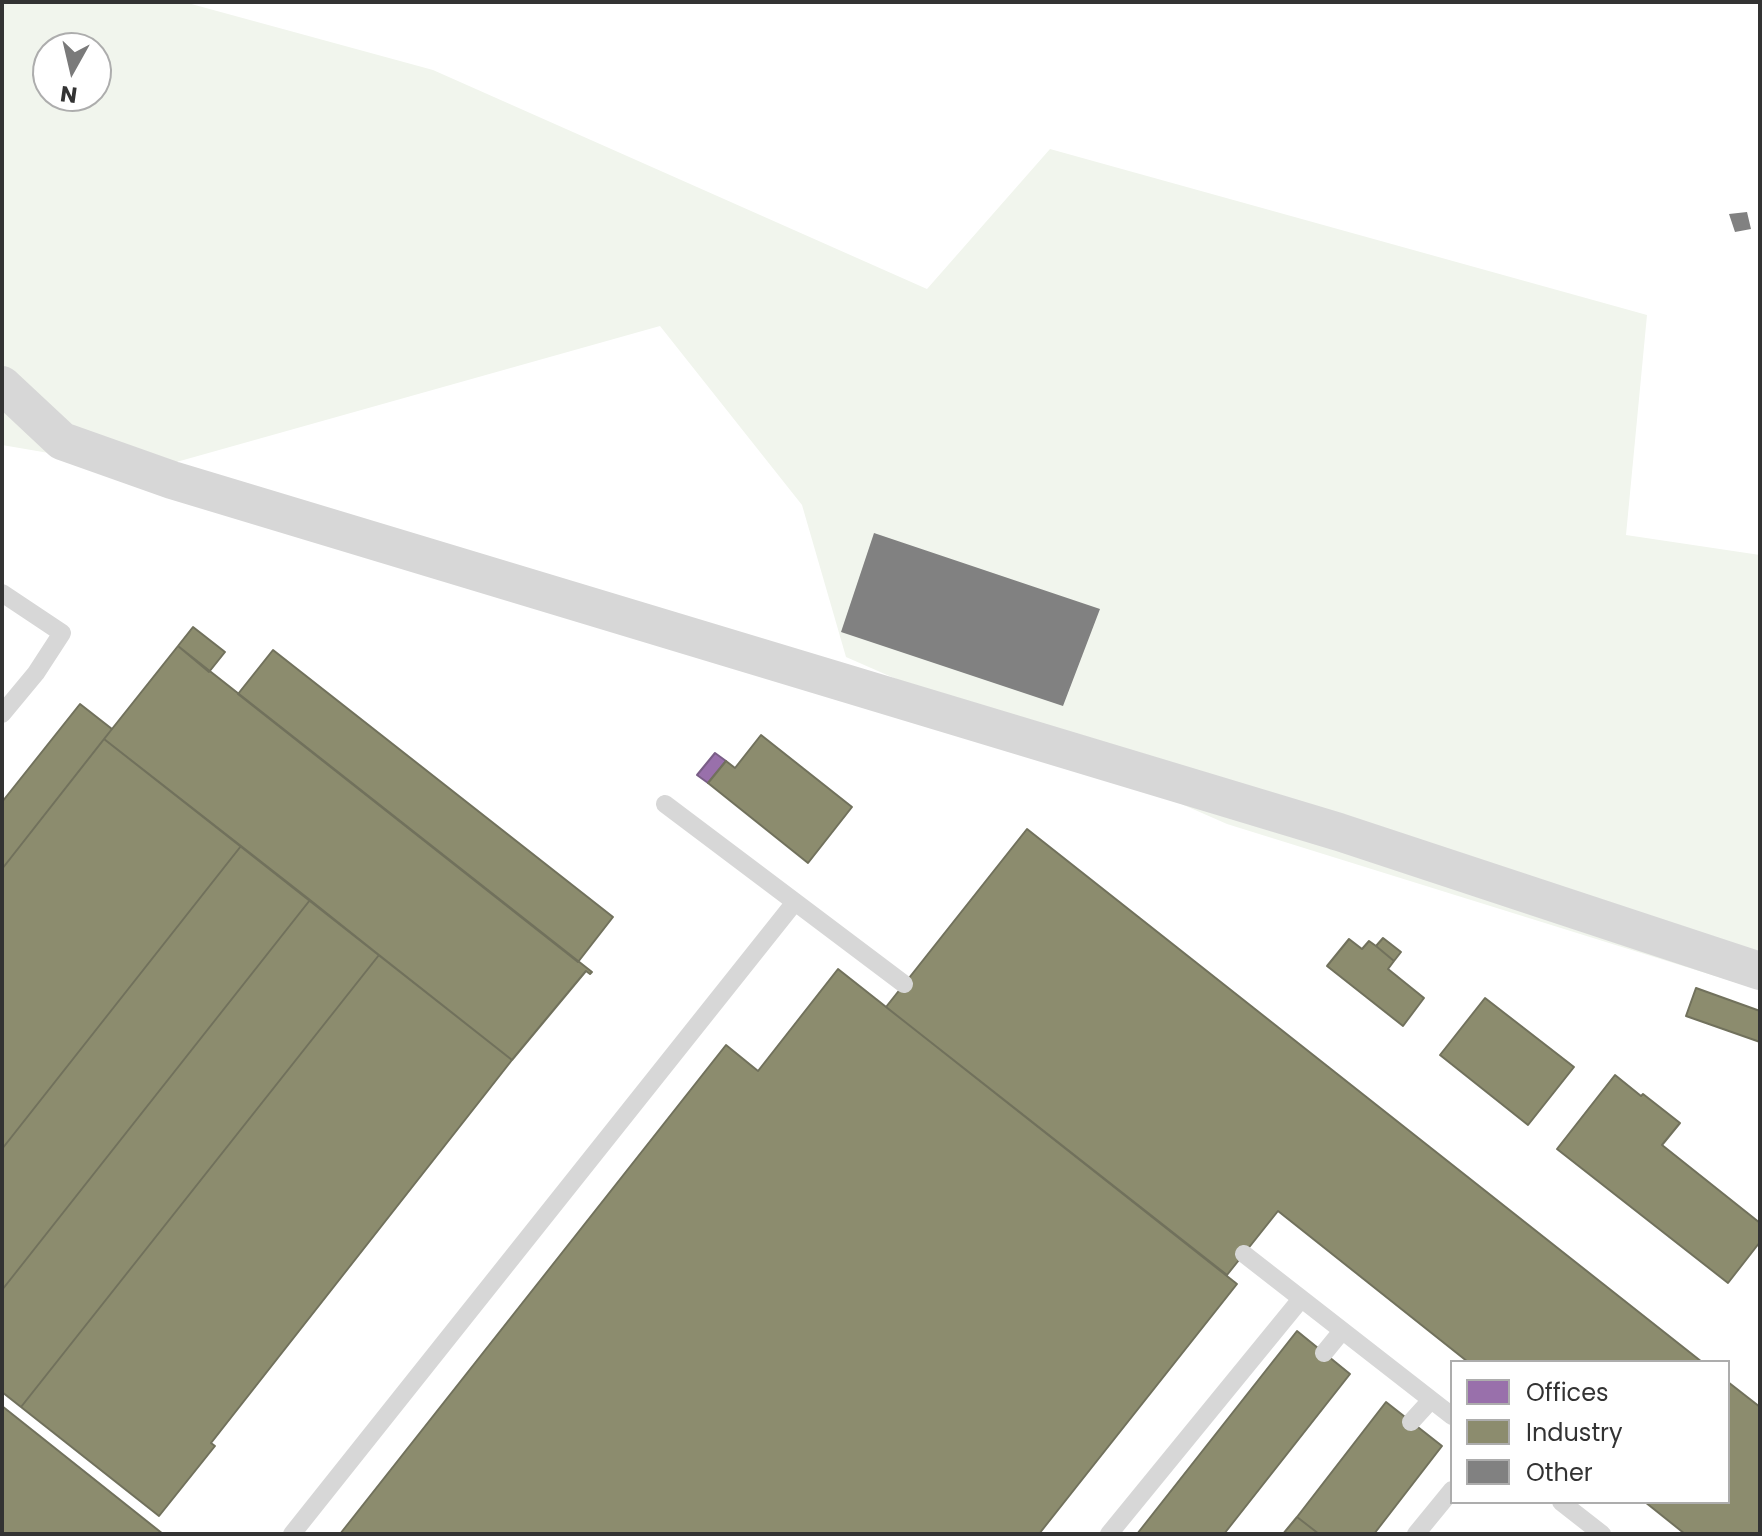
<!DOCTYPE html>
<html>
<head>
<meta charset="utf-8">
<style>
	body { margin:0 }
	#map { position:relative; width:1762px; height:1536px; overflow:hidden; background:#fff; font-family:Poppins,sans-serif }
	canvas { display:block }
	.frame { position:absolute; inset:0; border:4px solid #333; pointer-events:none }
	.legend { position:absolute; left:1450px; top:1360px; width:280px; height:144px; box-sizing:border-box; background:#fff; border:2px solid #adadad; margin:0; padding:10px 14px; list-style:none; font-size:24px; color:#333 }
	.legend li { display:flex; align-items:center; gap:16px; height:40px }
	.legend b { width:40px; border:2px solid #adadad }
	.north { position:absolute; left:32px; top:32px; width:80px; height:80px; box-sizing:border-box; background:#fff; border:2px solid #adadad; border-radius:50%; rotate:188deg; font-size:22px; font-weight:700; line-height:32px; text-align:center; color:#333 }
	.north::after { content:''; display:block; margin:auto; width:28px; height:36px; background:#7a7a7a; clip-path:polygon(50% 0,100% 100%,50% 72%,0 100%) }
</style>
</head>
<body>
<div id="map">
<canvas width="1762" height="1536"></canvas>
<div class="frame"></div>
<ul class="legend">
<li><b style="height:22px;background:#9970ab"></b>Offices</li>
<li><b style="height:22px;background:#8c8c6e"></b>Industry</li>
<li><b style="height:22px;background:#818181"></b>Other</li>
</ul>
<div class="north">N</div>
</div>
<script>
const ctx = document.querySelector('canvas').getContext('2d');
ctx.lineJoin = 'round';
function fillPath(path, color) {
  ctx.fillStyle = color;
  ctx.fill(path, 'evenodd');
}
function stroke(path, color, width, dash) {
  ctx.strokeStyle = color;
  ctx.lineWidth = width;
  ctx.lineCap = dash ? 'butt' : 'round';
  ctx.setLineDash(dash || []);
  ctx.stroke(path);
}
fillPath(new Path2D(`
	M 2,2 L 184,2 L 433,70 L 927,289 L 1050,149 L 1647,315 L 1626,535 L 1760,555 L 1760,990 L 1227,824 L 846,657 L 802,505 L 660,326 L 148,470 L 2,445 ZM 48,48 L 96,48 L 96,96 L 48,96 Z`), '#f1f5ed');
const offices = new Path2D(`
	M 715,753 L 726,761 L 708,783 L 697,775 Z`);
fillPath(offices, '#9970ab');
stroke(offices, '#7a5e87', 2);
const industry = new Path2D(`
	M 193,627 L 225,652 L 209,672 L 178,646 Z
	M 178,646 L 592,972 L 590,974 L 586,971 L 512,1060 L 104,739 Z
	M 273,650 L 613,917 L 578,962 L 238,694 Z
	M 80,704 L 112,729 L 2,869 L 2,802 Z
	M 761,735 L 852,807 L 808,863 L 708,783 L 726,761 L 735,768 Z
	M 104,739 L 241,846 L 2,1149 L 2,869 Z
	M 1027,829 L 1702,1362 L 1468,1362 L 1278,1211 L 1227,1275 L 886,1007 Z
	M 241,846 L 310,900 L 2,1290 L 2,1149 Z
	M 310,900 L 379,955 L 21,1407 L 2,1392 L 2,1290 Z
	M 1383,938 L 1401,952 L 1394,961 L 1376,946 Z
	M 1349,939 L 1362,949 L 1369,941 L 1376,946 L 1394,961 L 1388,969 L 1424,998 L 1403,1026 L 1327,966 Z
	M 379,955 L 512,1060 L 211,1443 L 215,1446 L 159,1516 L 21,1407 Z
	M 838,969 L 1237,1284 L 1039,1534 L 340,1534 L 726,1045 L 758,1071 Z
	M 1696,988 L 1760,1011 L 1760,1042 L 1686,1016 Z
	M 1485,998 L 1574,1067 L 1528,1125 L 1440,1055 Z
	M 1615,1075 L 1641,1096 L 1643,1094 L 1680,1123 L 1662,1145 L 1760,1223 L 1760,1242 L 1728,1283 L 1557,1149 Z
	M 1297,1331 L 1350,1374 L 1224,1534 L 1137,1534 Z
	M 1728,1382 L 1760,1407 L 1760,1534 L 1685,1534 L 1645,1502 L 1728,1502 Z
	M 1386,1402 L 1442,1446 L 1374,1534 L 1319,1534 L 1297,1517 Z
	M 2,1406 L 163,1534 L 2,1534 Z
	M 1297,1517 L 1319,1534 L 1283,1534 Z`);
fillPath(industry, '#8c8c6e');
stroke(industry, '#71715c', 2);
fillPath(new Path2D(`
	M 1747,212 L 1751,229 L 1735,232 L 1729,214 Z
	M 874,533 L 1100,609 L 1063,706 L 841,632 Z`), '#818181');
stroke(new Path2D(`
	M 2,593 L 62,633 L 36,673 L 2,714
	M 665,804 L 904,984
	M 1244,1254 L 1452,1416
	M 1324,1353 L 1342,1331
	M 1411,1422 L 1431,1400
	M 1561,1502 L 1602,1534
	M 292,1534 L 795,902
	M 1109,1534 L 1301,1299
	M 1416,1534 L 1452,1490`), '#d7d7d7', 18);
stroke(new Path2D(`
	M 2,385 L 62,441 L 172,480 L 1339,832 L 1760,971`), '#d7d7d7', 38);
</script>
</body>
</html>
